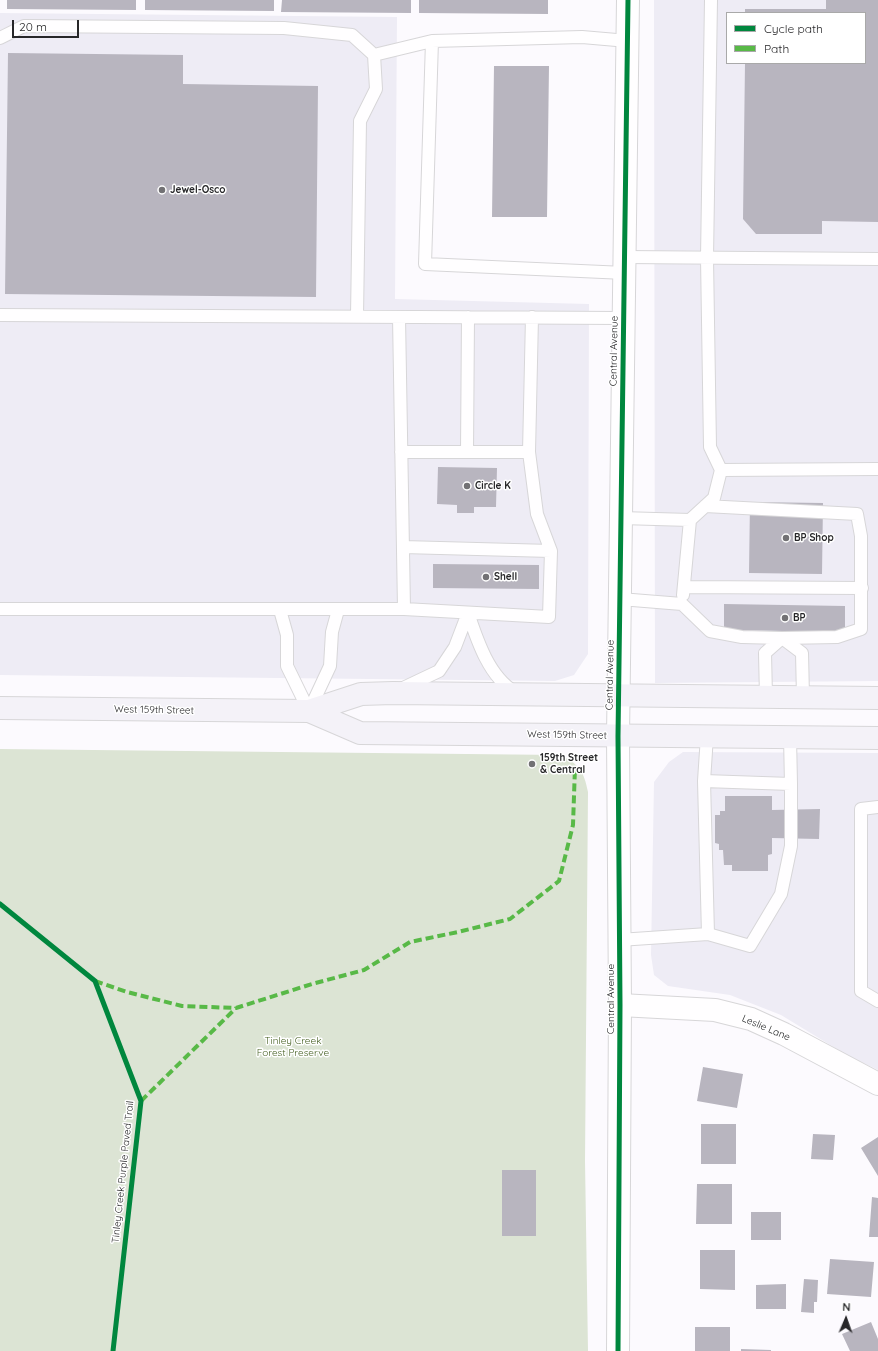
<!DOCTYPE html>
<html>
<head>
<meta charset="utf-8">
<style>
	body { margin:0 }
	#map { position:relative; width:878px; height:1351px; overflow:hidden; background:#fcfafe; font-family:Quicksand,sans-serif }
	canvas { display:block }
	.legend { position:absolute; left:726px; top:12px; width:140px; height:52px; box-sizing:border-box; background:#fff; border:1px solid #a9a9a9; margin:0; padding:5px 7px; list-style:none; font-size:12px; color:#272729 }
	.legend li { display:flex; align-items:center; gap:8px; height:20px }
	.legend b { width:20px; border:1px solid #a9a9a9 }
	.north { position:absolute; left:826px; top:1299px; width:40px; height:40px; -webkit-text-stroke:3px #fff; paint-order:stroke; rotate:2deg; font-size:11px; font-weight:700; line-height:16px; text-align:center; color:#272729 }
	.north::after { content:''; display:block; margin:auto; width:14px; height:18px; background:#272729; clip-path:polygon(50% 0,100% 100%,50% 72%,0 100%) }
	.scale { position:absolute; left:12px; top:20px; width:67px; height:18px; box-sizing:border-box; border:2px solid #272729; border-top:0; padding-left:5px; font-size:12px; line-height:14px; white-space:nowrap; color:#272729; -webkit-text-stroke:3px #fff; paint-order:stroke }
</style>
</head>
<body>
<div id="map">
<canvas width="878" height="1351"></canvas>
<ul class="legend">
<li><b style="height:5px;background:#00873e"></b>Cycle path</li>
<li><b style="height:5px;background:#58b947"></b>Path</li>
</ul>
<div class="north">N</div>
<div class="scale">20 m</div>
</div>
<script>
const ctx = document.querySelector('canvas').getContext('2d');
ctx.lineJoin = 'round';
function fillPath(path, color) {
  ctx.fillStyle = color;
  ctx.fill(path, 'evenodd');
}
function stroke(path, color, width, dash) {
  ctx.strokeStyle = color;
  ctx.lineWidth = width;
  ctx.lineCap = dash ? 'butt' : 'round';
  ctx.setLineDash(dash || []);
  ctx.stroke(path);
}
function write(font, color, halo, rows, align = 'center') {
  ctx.font = font + ' Quicksand,sans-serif';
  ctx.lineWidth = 3;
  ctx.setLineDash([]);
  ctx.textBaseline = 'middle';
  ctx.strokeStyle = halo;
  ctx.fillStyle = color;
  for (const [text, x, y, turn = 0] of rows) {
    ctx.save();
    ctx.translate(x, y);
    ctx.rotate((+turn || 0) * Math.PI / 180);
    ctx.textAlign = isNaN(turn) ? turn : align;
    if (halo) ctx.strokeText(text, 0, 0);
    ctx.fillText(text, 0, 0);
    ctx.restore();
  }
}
fillPath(new Path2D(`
	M 654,0 L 878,0 L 878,681 L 655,683 ZM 727,13 L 865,13 L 865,63 L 727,63 Z
	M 0,13 L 397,17 L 395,299 L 589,304 L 588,654 L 574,675 L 555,681 L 0,675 Z
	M 683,752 L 878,753 L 878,1070 L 845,1054 L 781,1015 L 730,995 L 668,986 L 654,975 L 651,955 L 654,782 L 669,762 Z`), '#eeecf5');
fillPath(new Path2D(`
	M 0,749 L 560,755 C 579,764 584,771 588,792 L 585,1161 L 588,1351 L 0,1351 Z`), '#dce4d4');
fillPath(new Path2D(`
	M 7,0 L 136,0 L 136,10 L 7,9 Z
	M 145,0 L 274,0 L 274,11 L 145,10 Z
	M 282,0 L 411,0 L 411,13 L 281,12 Z
	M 419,0 L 548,0 L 548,14 L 419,13 Z
	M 826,0 L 878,0 L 878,222 L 822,221 L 822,234 L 756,234 L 743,219 L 745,63 L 865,63 L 865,13 L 745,13 L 745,9 L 826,9 Z
	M 8,53 L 183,55 L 183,84 L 318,86 L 316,297 L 5,294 Z
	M 494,66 L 549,66 L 547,217 L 492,217 Z
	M 438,467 L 497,468 L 496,507 L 474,507 L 474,513 L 457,513 L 457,505 L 437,504 Z
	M 750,502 L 823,503 L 822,574 L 749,573 Z
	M 433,564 L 539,565 L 539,589 L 433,588 Z
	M 724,604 L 845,606 L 845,632 L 724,630 Z
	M 725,796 L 772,796 L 772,810 L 820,809 L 819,839 L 772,838 L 772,854 L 768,855 L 768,871 L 732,871 L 732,865 L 724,865 L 723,850 L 719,850 L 719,844 L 715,843 L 715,815 L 720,815 L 720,811 L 725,811 Z
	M 703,1067 L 743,1074 L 737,1108 L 697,1101 Z
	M 701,1124 L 736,1124 L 736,1164 L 701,1164 Z
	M 813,1134 L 835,1135 L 833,1160 L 811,1159 Z
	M 878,1137 L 878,1176 L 861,1148 Z
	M 502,1170 L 536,1170 L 536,1236 L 502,1236 Z
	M 697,1184 L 732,1184 L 732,1224 L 696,1224 Z
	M 872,1197 L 878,1198 L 878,1237 L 869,1237 Z
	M 751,1212 L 781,1212 L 781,1240 L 751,1240 Z
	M 700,1250 L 735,1250 L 735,1290 L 700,1289 Z
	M 830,1259 L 874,1262 L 871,1297 L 827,1294 Z
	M 804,1279 L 818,1280 L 817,1302 L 814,1302 L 814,1313 L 801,1312 Z
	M 786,1284 L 786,1309 L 756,1309 L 756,1285 Z
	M 871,1322 L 878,1339 L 878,1351 L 850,1351 L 842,1334 Z
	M 695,1327 L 730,1327 L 730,1351 L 695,1351 Z
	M 741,1349 L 771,1350 L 771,1351 L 741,1351 Z`), '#b8b5bf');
const service = new Path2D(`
	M 711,0 L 707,258 L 710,447 L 721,470
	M 0,38 L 24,26 L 284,28 L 352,35 L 374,55 L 376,89 L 360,121 L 357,316
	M 374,55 L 432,41
	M 625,257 L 878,259
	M 625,273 L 425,264 L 432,41 L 582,37 L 628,41
	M 0,315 L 624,318
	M 401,452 L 529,452 L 537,514 L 551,551 L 549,617 L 404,609
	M 467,452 L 468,317
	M 529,452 L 532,317
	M 621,518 L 690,520 L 683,595
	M 690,520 L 714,498 L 721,470 L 878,469
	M 403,547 L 551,551
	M 684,587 L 862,588
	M 620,599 L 682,604 L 710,631 L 742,637 L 782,638 L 837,637 L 861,629 L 861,536 L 857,514 L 705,506
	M 0,609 L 404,609 L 399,317
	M 280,610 L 287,635 L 287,666 L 309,711
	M 782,638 L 802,653 L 803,697
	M 401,689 L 439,671 L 455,647 L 468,613 C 477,640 489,677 515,692
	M 766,697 L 765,653 L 782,638
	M 309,711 L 330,666 L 332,632 L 338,610
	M 707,736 L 704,781 L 791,784 L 790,737
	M 878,807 L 861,809 L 861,991 L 878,1001
	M 708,934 L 750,946 L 781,894 L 791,846 L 791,784
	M 619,940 L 708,934 L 704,781`);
const minor = new Path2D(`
	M 620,1005 L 715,1010 L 751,1019 L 784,1034 L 878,1084`);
const tertiary = new Path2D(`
	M 618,1351 L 620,1005 L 618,736 L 628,0`);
const primary = new Path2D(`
	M 0,708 L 309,711 L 361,694 L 393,693 L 878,698
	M 309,711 L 360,733 L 878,738`);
stroke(service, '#d7d6d8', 14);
stroke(minor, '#d7d6d8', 24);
stroke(tertiary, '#d7d6d8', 24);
stroke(primary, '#d7d6d8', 24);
stroke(service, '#fffeff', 12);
stroke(minor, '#fffeff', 22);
stroke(tertiary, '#fffeff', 22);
stroke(primary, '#f4f2f8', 22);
stroke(new Path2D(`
	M 95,981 L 127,992 L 182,1006 L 236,1008 L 312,984 L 364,970 L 410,942 L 458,932 L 510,919 L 559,881 L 573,825 L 575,767
	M 141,1101 L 236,1008`), '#58b947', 4, [8, 4]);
stroke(new Path2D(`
	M 0,904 L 95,981 L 141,1101 L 113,1351
	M 618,1351 L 620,1005 L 618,736 L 628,0`), '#00873e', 5);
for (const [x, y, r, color] of [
	[162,190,4,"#727174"],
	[467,486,4,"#727174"],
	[786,538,4,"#727174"],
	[486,577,4,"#727174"],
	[785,618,4,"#727174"],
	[532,764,4,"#727174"]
]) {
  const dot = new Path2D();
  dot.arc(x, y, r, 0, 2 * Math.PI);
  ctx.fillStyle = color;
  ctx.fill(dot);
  stroke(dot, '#fff', 1.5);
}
write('bold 10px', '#272729', '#fff', [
	["Jewel-Osco",170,190],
	["Circle K",475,486],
	["BP Shop",794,538],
	["Shell",494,577],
	["BP",793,618],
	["159th Street",540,758],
	["& Central",540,770]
], 'left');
write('10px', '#272729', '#fff', [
	["Central Avenue",614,351,-89],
	["Central Avenue",610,675,-89],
	["West 159th Street",154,710,1],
	["West 159th Street",567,735,1],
	["Central Avenue",611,999,-90],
	["Leslie Lane",766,1028,23],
	["Tinley Creek Purple Paved Trail",123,1172,-84]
]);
write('10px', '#466023', '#fff', [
	["Tinley Creek",293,1041],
	["Forest Preserve",293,1053]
]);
</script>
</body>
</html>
